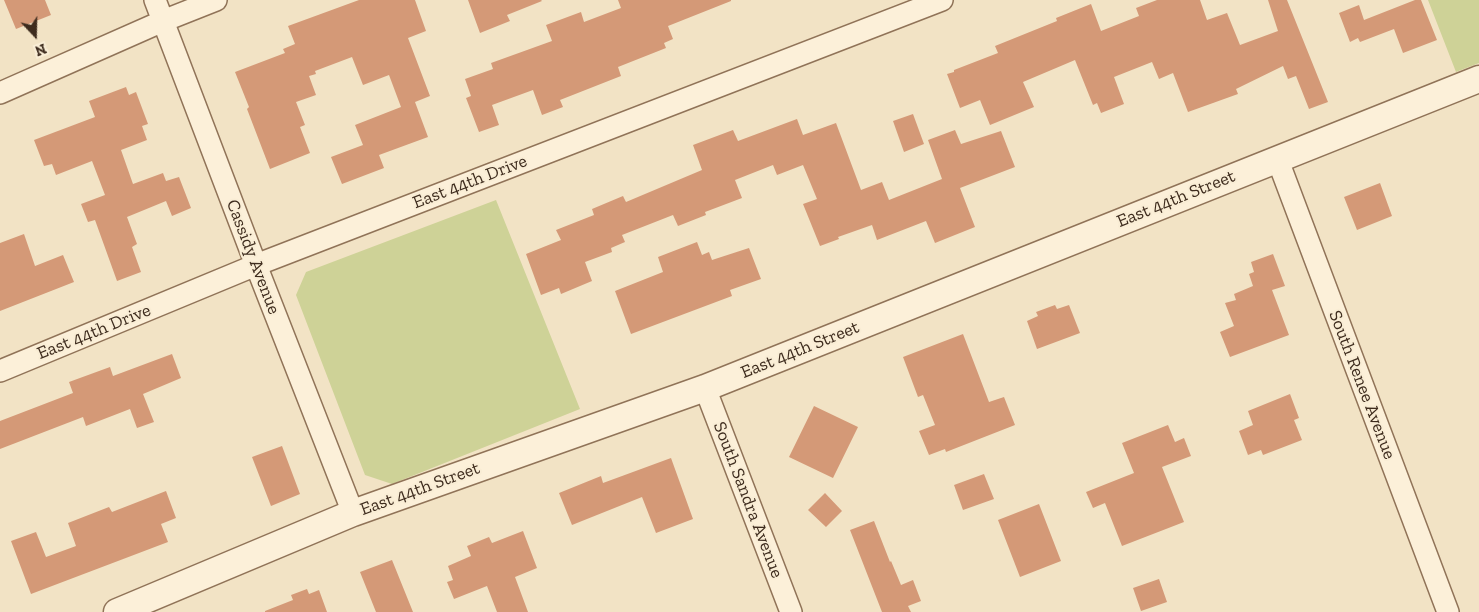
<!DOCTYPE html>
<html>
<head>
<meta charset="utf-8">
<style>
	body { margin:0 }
	#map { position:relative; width:1479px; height:612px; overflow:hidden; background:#f2e3c5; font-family:"Zilla Slab",serif }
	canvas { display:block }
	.north { position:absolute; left:10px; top:10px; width:50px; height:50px; -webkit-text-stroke:4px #f9edd5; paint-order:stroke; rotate:159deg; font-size:14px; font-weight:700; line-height:20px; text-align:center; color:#3e2c1e }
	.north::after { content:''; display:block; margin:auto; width:18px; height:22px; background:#3e2c1e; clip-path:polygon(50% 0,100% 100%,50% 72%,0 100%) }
</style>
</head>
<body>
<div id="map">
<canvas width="1479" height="612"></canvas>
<div class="north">N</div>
</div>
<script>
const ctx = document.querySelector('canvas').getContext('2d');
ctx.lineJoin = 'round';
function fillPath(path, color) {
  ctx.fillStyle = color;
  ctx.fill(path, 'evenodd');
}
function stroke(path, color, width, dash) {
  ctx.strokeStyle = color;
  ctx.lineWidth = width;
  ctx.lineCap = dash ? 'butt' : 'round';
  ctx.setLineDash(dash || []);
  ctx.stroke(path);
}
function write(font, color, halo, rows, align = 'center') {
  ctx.font = font + ' "Zilla Slab",serif';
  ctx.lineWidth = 4;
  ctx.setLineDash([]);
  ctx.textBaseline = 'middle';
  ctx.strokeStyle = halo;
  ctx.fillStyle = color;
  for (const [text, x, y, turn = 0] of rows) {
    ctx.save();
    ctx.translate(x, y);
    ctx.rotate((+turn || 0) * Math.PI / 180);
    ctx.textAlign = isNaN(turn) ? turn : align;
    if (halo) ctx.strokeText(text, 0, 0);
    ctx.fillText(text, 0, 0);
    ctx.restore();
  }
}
fillPath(new Path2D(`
	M 1428,0 L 1479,0 L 1479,63 L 1456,72 Z
	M 496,200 L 580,409 L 392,484 L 365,475 L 296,295 L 306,272 Z`), '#ced297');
fillPath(new Path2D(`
	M 4,0 L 45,0 L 51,15 L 16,29 Z
	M 359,0 L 415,0 L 426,31 L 408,38 L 430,96 L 415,102 L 428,137 L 379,155 L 384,168 L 342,184 L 331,157 L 363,145 L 355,125 L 401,107 L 389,75 L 363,85 L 352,57 L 315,71 L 316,74 L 309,76 L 316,95 L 296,102 L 305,125 L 300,127 L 310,153 L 270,169 L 247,109 L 249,107 L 235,72 L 285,53 L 283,49 L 295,44 L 288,26 Z
	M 468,0 L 541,0 L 542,1 L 507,15 L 510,21 L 480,33 Z
	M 618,0 L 731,0 L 731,1 L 668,26 L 673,39 L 664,43 L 666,48 L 618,67 L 621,76 L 560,100 L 563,107 L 542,115 L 533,90 L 492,105 L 499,125 L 479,132 L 466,98 L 471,96 L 465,79 L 493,69 L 491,63 L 552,41 L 546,25 L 581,12 L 584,22 L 621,8 Z
	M 1157,0 L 1200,0 L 1207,20 L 1227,13 L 1240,45 L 1278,31 L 1268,0 L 1287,0 L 1328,102 L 1309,109 L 1296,76 L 1288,79 L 1283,66 L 1236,89 L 1238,94 L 1188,112 L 1173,73 L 1159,79 L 1152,62 L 1114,77 L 1124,104 L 1101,113 L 1097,103 L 1093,105 L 1075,60 L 1023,82 L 1034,107 L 990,125 L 980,100 L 960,108 L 947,74 L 954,72 L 954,70 L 998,53 L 995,46 L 1057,21 L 1056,18 L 1091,4 L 1101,31 L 1139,16 L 1136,8 Z
	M 1415,0 L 1421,0 L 1437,40 L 1403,53 L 1394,29 L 1360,42 L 1358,38 L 1350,42 L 1339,13 L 1359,5 L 1364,20 Z
	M 126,87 L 129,95 L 136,92 L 148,124 L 142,126 L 147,140 L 121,150 L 133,184 L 163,173 L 166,181 L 179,177 L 191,208 L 172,216 L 166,201 L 127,217 L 137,244 L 132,247 L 141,272 L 117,281 L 95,220 L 88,222 L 81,204 L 105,195 L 92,161 L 56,175 L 52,164 L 44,166 L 34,140 L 95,117 L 89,101 Z
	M 913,114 L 924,144 L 904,152 L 893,121 Z
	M 797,119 L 803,135 L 836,123 L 861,190 L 882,182 L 889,200 L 942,179 L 928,140 L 955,130 L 961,144 L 1001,131 L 1015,167 L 960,188 L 975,227 L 935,243 L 926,221 L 877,240 L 872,225 L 838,237 L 839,239 L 820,246 L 803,204 L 817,199 L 803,165 L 777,175 L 773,165 L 735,180 L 742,198 L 705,212 L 706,215 L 678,226 L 673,215 L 622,235 L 625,242 L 611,248 L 612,252 L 585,262 L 592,281 L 561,294 L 559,288 L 541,295 L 526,254 L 561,240 L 556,230 L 594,215 L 592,209 L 623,196 L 626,202 L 702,170 L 693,145 L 733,130 L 738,141 Z
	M 1380,183 L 1392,216 L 1357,230 L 1344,197 Z
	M 24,234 L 35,266 L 63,255 L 74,282 L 0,311 L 0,243 Z
	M 697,242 L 702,255 L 709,252 L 712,260 L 749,248 L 761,279 L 730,290 L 732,296 L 631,334 L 615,291 L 663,272 L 658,257 Z
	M 1273,254 L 1285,286 L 1272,290 L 1289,335 L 1230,357 L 1220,332 L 1234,326 L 1225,303 L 1236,300 L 1234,294 L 1253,286 L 1249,274 L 1254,272 L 1251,262 Z
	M 1055,305 L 1057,309 L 1069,305 L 1080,333 L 1037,349 L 1027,321 L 1038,316 L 1036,312 Z
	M 963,334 L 989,402 L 1004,397 L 1015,425 L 946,452 L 945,449 L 929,455 L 919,431 L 935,425 L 923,395 L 918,397 L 903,357 Z
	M 172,354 L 181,378 L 143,394 L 154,422 L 137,428 L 130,409 L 86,426 L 83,417 L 0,449 L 0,421 L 73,393 L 69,382 L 110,367 L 113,376 Z
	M 1290,394 L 1299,418 L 1294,420 L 1302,440 L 1263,455 L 1261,450 L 1248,455 L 1239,431 L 1253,425 L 1248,411 Z
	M 814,406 L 858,427 L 833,478 L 789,457 Z
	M 1168,425 L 1175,442 L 1184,438 L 1191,456 L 1162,467 L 1184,522 L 1122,546 L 1105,503 L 1093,508 L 1086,492 L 1134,473 L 1122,443 Z
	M 282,446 L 300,494 L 271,506 L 252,457 Z
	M 671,458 L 693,519 L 656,533 L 642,497 L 572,525 L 559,493 L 601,476 L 603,483 Z
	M 984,474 L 994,499 L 963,510 L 954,485 Z
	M 166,491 L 176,518 L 161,524 L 168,542 L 31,594 L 11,541 L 36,532 L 46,557 L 76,546 L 68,523 L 109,507 L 112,512 Z
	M 825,493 L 842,511 L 826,527 L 808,510 Z
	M 1039,504 L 1061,561 L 1020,577 L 998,520 Z
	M 874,521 L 890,562 L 891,561 L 901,585 L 913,580 L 921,601 L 908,606 L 911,612 L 882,612 L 850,530 Z
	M 523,531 L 537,568 L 515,577 L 528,612 L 497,612 L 487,586 L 454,599 L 447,582 L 453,580 L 448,566 L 471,556 L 467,546 L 489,537 L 492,543 Z
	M 392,560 L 413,612 L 376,612 L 360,572 Z
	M 1159,579 L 1167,602 L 1141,611 L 1133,588 Z
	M 307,589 L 309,594 L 319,590 L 327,612 L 265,612 L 265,611 L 293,600 L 291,595 Z`), '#d49977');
const minor = new Path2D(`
	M 155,0 L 256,265 L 353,513
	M 0,93 L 163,21 L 216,0
	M 1277,158 L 1448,612
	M 0,371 L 256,265 L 942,0
	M 705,388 L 791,612`);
const tertiary = new Path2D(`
	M 117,612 L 353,513 L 705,388 L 1479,79`);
stroke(minor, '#907358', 24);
stroke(tertiary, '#907358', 29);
stroke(minor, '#fcf0d9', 21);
stroke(tertiary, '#fcf0d9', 26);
write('18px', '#3e2c1e', '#f9edd5', [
	["East 44th Drive",470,182,-21],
	["East 44th Street",1176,199,-22],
	["Cassidy Avenue",253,257,69],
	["East 44th Drive",94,332,-22],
	["East 44th Street",800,350,-22],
	["South Renee Avenue",1362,385,69],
	["East 44th Street",420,489,-20],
	["South Sandra Avenue",748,500,69]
]);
</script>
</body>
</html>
